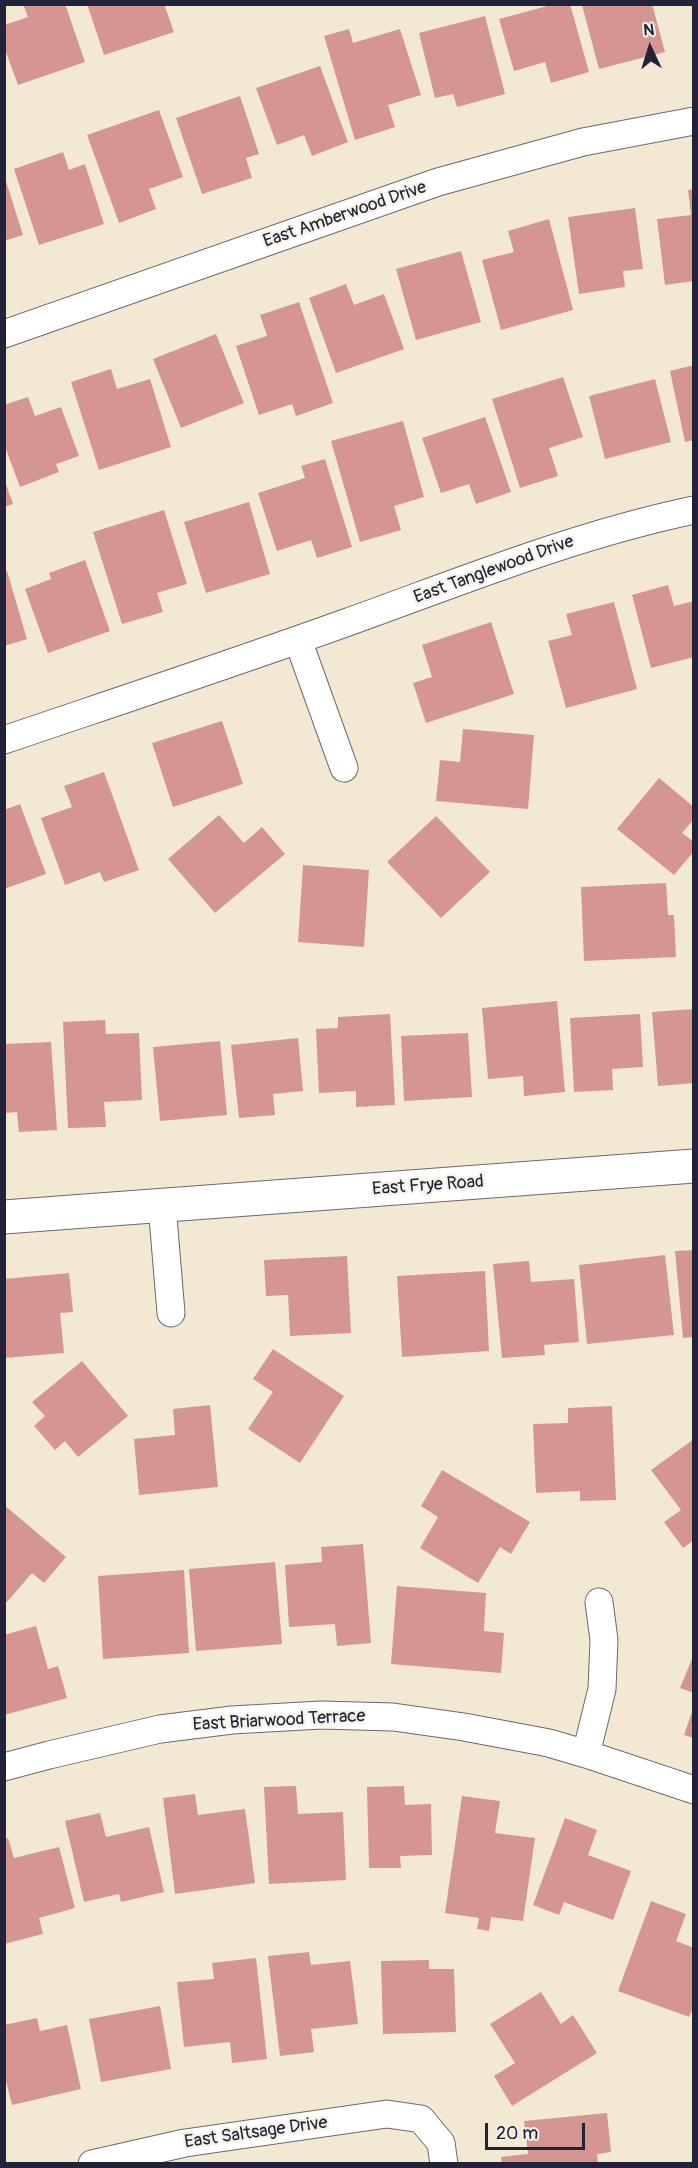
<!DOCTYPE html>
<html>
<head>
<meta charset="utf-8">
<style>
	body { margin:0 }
	#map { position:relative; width:698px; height:2168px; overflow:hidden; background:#f3e9d3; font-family:Pangolin,sans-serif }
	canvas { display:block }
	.frame { position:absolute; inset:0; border:6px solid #22223b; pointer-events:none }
	.north { position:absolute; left:620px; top:18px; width:60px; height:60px; -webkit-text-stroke:4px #f7f3e8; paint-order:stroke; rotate:356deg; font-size:16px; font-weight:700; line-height:24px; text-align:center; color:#22223b }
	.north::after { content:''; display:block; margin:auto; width:21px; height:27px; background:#22223b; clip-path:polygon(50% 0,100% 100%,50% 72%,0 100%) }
	.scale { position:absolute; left:485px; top:2123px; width:100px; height:27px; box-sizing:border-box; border:3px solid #22223b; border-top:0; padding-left:8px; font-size:18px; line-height:21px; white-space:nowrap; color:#22223b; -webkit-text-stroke:4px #f7f3e8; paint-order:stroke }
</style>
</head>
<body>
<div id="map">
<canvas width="698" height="2168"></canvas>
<div class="frame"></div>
<div class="north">N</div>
<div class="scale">20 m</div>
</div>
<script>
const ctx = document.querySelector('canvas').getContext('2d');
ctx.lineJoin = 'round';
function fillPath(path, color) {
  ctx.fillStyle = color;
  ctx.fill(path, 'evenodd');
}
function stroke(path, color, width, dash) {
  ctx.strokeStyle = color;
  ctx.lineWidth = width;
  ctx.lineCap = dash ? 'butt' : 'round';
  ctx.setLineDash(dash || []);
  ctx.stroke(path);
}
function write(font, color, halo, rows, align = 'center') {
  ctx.font = font + ' Pangolin,sans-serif';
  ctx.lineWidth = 5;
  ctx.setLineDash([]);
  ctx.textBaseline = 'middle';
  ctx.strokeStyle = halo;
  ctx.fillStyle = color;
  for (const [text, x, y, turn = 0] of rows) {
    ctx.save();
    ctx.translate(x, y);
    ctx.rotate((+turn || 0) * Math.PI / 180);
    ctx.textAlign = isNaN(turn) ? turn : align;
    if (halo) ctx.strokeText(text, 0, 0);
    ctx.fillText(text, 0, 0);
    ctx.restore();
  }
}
fillPath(new Path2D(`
	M 23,4 L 65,4 L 85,62 L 18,85 L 4,47 L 4,25 L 28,17 Z
	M 87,4 L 164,4 L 174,32 L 104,55 Z
	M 555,4 L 570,4 L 589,72 L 551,83 L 545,62 L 514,71 L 499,19 Z
	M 585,4 L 652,4 L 665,52 L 599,69 L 582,5 Z
	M 485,16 L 505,94 L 457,107 L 453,94 L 435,98 L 419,33 Z
	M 349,29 L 353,43 L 400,29 L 421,95 L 388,105 L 395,127 L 355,140 L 324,36 Z
	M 320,66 L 348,142 L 312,156 L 304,135 L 277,145 L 256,88 Z
	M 240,96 L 259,154 L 246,158 L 252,178 L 202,194 L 176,118 Z
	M 159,110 L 183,177 L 149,189 L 156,209 L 119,223 L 87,135 Z
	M 63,152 L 69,170 L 85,164 L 104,224 L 39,245 L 14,169 Z
	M 5,178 L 23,235 L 4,241 L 4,179 Z
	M 694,189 L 694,281 L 665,285 L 657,219 L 691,215 L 688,190 Z
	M 635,208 L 643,269 L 623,271 L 625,287 L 579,294 L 568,217 Z
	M 549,219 L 573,310 L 501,330 L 482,260 L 514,252 L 508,231 Z
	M 461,251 L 481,322 L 416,340 L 396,269 Z
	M 346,284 L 354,305 L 384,294 L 404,349 L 336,373 L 309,298 Z
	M 299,302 L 333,403 L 296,416 L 292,404 L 259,415 L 236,346 L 267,336 L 260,315 Z
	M 216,334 L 244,403 L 181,428 L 153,359 Z
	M 694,365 L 694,440 L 685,442 L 670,371 Z
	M 111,369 L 117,389 L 150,379 L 171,447 L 99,470 L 71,382 Z
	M 563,377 L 583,437 L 549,448 L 558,476 L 520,488 L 492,399 Z
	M 655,379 L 671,442 L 605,459 L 589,396 Z
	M 28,397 L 35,416 L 61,407 L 79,456 L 56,464 L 59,472 L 20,487 L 4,444 L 4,405 Z
	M 485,417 L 511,492 L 476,504 L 469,484 L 441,493 L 422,438 Z
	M 403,421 L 424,497 L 394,506 L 401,530 L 360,542 L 331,441 Z
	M 325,459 L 352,547 L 317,558 L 311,540 L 277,551 L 258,493 L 305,478 L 301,466 Z
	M 4,479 L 13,504 L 4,507 Z
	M 249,502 L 270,574 L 206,593 L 184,522 Z
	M 164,510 L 187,584 L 157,593 L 163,612 L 122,624 L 93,532 Z
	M 85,560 L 110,631 L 48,653 L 25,589 L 51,579 L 49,573 Z
	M 7,571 L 27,639 L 4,646 L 4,572 Z
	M 668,585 L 674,606 L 694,601 L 694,657 L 651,668 L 632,595 Z
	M 614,602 L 637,689 L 566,708 L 548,641 L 572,635 L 566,614 Z
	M 491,622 L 514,694 L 426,723 L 413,683 L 432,677 L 422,645 Z
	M 222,721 L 243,784 L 173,807 L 152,743 Z
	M 463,729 L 534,735 L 528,809 L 436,801 L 440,760 L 460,762 Z
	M 104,772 L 139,870 L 104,882 L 100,872 L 65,885 L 41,818 L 72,807 L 64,786 Z
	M 659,778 L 694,807 L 694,819 L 682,833 L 694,842 L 694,851 L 674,875 L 617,829 Z
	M 20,804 L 46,874 L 4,889 L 4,810 Z
	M 219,815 L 244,843 L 262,827 L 285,854 L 215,913 L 168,859 Z
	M 436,816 L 490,872 L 441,918 L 387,862 Z
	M 303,865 L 369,870 L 364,947 L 298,942 Z
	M 666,883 L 668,915 L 674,915 L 676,957 L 584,961 L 581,887 Z
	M 557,1001 L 565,1092 L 524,1096 L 523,1076 L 488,1079 L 482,1008 Z
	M 694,1009 L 694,1083 L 658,1086 L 652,1012 Z
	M 390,1014 L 395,1105 L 356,1107 L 356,1091 L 319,1093 L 316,1029 L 338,1028 L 338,1017 Z
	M 640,1014 L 643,1067 L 612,1069 L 613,1090 L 574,1092 L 570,1018 Z
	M 105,1020 L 106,1034 L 139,1033 L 142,1100 L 104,1102 L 106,1127 L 68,1128 L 63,1022 Z
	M 468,1033 L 472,1097 L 404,1101 L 401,1036 Z
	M 298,1038 L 303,1091 L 273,1094 L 275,1115 L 239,1118 L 231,1045 Z
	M 220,1041 L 227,1115 L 160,1121 L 153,1047 Z
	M 51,1042 L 57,1130 L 19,1132 L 17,1112 L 4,1113 L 4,1044 Z
	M 694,1250 L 694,1337 L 683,1338 L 675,1251 Z
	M 665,1255 L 674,1335 L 587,1344 L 579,1265 Z
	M 347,1256 L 351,1333 L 290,1336 L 288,1295 L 266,1296 L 264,1260 Z
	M 529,1261 L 531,1282 L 574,1279 L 579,1342 L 544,1345 L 545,1355 L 502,1358 L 493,1264 Z
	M 485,1271 L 489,1351 L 402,1357 L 397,1276 Z
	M 69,1273 L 73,1312 L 60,1313 L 64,1353 L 4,1358 L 4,1279 Z
	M 273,1349 L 344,1396 L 300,1463 L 248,1429 L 273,1392 L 253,1379 Z
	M 82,1361 L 128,1416 L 78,1457 L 65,1441 L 55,1450 L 34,1426 L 45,1416 L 32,1402 Z
	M 210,1405 L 218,1487 L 139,1495 L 134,1439 L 175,1435 L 173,1409 Z
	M 612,1406 L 616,1500 L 580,1501 L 580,1491 L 536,1493 L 533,1424 L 568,1423 L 568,1408 Z
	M 694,1439 L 694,1540 L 683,1548 L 664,1522 L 681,1510 L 651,1470 Z
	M 442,1470 L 530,1522 L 511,1554 L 500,1547 L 478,1583 L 420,1548 L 438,1517 L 421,1506 Z
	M 4,1505 L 66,1557 L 44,1583 L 32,1573 L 7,1602 L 4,1599 Z
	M 363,1544 L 371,1643 L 337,1646 L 335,1624 L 289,1627 L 285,1565 L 322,1562 L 321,1547 Z
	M 275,1562 L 282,1644 L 196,1651 L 189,1569 Z
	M 184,1570 L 189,1653 L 103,1659 L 98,1576 Z
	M 397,1586 L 486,1593 L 484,1631 L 504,1633 L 501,1673 L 391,1664 Z
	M 36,1626 L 48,1669 L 58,1666 L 67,1698 L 4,1715 L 4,1635 Z
	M 694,1654 L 694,1693 L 680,1688 Z
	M 693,1709 L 694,1709 L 694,1738 L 684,1735 Z
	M 296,1786 L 298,1814 L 343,1812 L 346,1880 L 269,1884 L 264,1787 Z
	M 404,1786 L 405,1805 L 431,1804 L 432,1855 L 400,1856 L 401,1868 L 369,1868 L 367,1787 Z
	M 195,1794 L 198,1815 L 245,1809 L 255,1883 L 175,1894 L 163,1798 Z
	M 462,1796 L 500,1801 L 495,1833 L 535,1838 L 523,1921 L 491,1917 L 489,1931 L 477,1929 L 479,1918 L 445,1913 Z
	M 100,1813 L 106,1837 L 149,1827 L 164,1892 L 121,1902 L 119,1894 L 84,1902 L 65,1821 Z
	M 565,1818 L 597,1830 L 588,1855 L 631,1871 L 613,1920 L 564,1902 L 559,1915 L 533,1905 Z
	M 8,1838 L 14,1858 L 59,1847 L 75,1908 L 39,1918 L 43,1934 L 4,1944 L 4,1839 Z
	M 651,1901 L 686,1914 L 676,1941 L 694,1948 L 694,2006 L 689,2017 L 618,1991 Z
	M 309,1952 L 311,1965 L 350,1961 L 358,2024 L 311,2029 L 314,2052 L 280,2056 L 268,1956 Z
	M 256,1958 L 267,2059 L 232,2063 L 230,2042 L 184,2047 L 177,1982 L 214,1979 L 212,1963 Z
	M 429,1960 L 429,1969 L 454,1969 L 456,2032 L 383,2034 L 381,1961 Z
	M 541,1992 L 561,2024 L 573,2015 L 597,2053 L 512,2106 L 494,2076 L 515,2063 L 490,2024 Z
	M 160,2006 L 171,2069 L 101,2082 L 89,2019 Z
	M 37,2018 L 40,2031 L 67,2025 L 81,2089 L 12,2105 L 4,2073 L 4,2025 Z
	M 607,2113 L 611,2152 L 597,2154 L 598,2164 L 502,2164 L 501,2157 L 528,2154 L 524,2121 Z`), '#d59591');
const minor = new Path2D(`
	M 4,334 L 438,182 L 583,142 L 694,121
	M 298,640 L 344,768
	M 4,740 C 119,701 234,663 348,622 C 462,581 575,535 694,510
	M 162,1205 L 171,1313
	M 586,1754 L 602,1689 L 604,1640 L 599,1602
	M 4,1767 L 49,1755 L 160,1729 L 232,1720 L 321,1715 L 393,1717 L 464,1727 L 549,1743 L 586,1754 L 694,1790
	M 92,2164 L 185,2143 L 387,2114 L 421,2119 L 441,2143 L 444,2164`);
const tertiary = new Path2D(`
	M 4,1217 L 694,1166`);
stroke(minor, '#6b6870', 29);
stroke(tertiary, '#6b6870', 35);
stroke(minor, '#fff', 27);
stroke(tertiary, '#fff', 33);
write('18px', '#22223b', '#f7f3e8', [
	["East Amberwood Drive",345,215,-19],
	["East Tanglewood Drive",494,570,-20],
	["East Frye Road",428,1186,-4],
	["East Briarwood Terrace",279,1721,-3],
	["East Saltsage Drive",256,2133,-8]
]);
</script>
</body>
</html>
